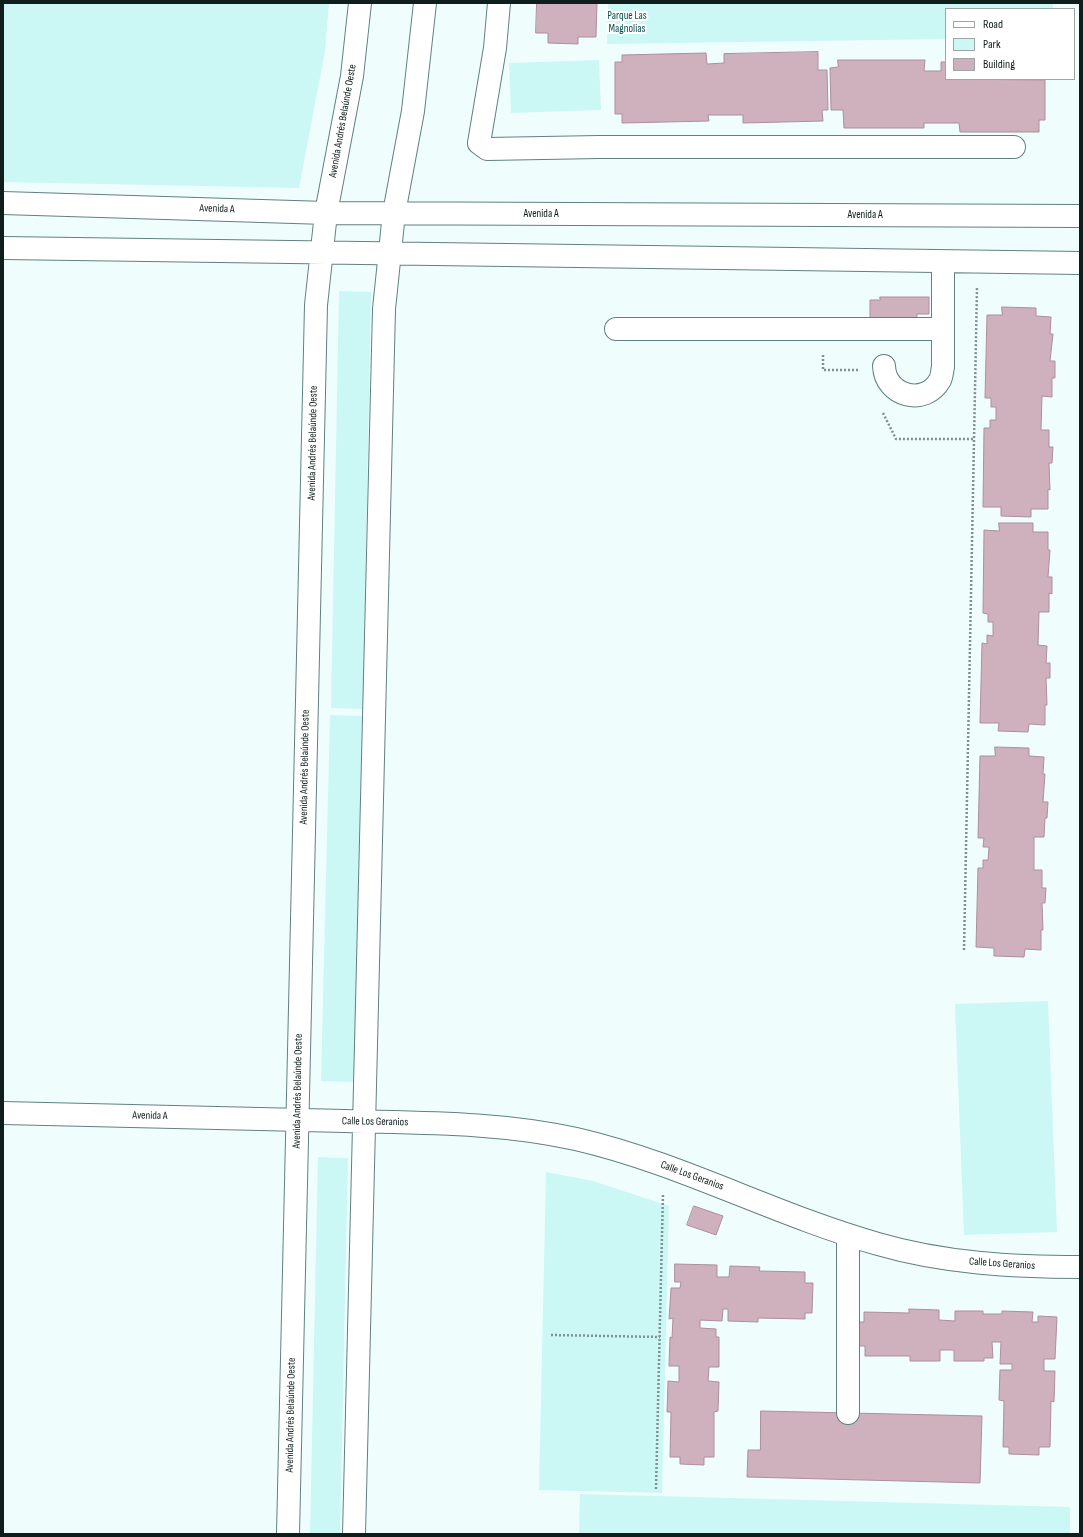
<!DOCTYPE html>
<html>
<head>
<meta charset="utf-8">
<style>
	body { margin:0 }
	#map { position:relative; width:1083px; height:1537px; overflow:hidden; background:#effefd; font-family:"Sofia Sans Condensed",sans-serif }
	canvas { display:block }
	.frame { position:absolute; inset:0; border:4px solid #0f1d1c; pointer-events:none }
	.legend { position:absolute; left:945px; top:8px; width:130px; height:72px; box-sizing:border-box; background:#fff; border:1px solid #9fa5a4; margin:0; padding:5px 7px; list-style:none; font-size:12px; color:#0f1d1c }
	.legend li { display:flex; align-items:center; gap:8px; height:20px }
	.legend b { width:20px; border:1px solid #9fa5a4 }
</style>
</head>
<body>
<div id="map">
<canvas width="1083" height="1537"></canvas>
<div class="frame"></div>
<ul class="legend">
<li><b style="height:5px;background:#fff"></b>Road</li>
<li><b style="height:11px;background:#cbf7f5"></b>Park</li>
<li><b style="height:11px;background:#cfb0bd"></b>Building</li>
</ul>
</div>
<script>
const ctx = document.querySelector('canvas').getContext('2d');
ctx.lineJoin = 'round';
function fillPath(path, color) {
  ctx.fillStyle = color;
  ctx.fill(path, 'evenodd');
}
function stroke(path, color, width, dash) {
  ctx.strokeStyle = color;
  ctx.lineWidth = width;
  ctx.lineCap = dash ? 'butt' : 'round';
  ctx.setLineDash(dash || []);
  ctx.stroke(path);
}
function write(font, color, halo, rows, align = 'center') {
  ctx.font = font + ' "Sofia Sans Condensed",sans-serif';
  ctx.lineWidth = 4;
  ctx.setLineDash([]);
  ctx.textBaseline = 'middle';
  ctx.strokeStyle = halo;
  ctx.fillStyle = color;
  for (const [text, x, y, turn = 0] of rows) {
    ctx.save();
    ctx.translate(x, y);
    ctx.rotate((+turn || 0) * Math.PI / 180);
    ctx.textAlign = isNaN(turn) ? turn : align;
    if (halo) ctx.strokeText(text, 0, 0);
    ctx.fillText(text, 0, 0);
    ctx.restore();
  }
}
fillPath(new Path2D(`
	M 3,3 L 329,3 L 325,51 L 299,188 L 3,182 Z
	M 608,3 L 1053,3 L 1053,9 L 946,9 L 946,39 L 607,44 Z
	M 599,60 L 601,110 L 511,113 L 509,63 Z
	M 339,291 L 371,292 L 363,709 L 331,708 Z
	M 330,715 L 362,716 L 354,1082 L 321,1081 Z
	M 1048,1001 L 1057,1232 L 964,1235 L 955,1004 Z
	M 318,1157 L 348,1158 L 340,1534 L 310,1534 Z
	M 546,1172 L 593,1181 L 669,1206 L 662,1493 L 539,1490 Z
	M 580,1494 L 1070,1507 L 1070,1534 L 579,1534 Z`), '#cbf7f5');
const building = new Path2D(`
	M 537,3 L 597,3 L 596,37 L 578,37 L 578,44 L 548,43 L 548,33 L 536,33 Z
	M 818,52 L 818,70 L 827,70 L 828,110 L 822,110 L 823,121 L 743,123 L 743,115 L 708,115 L 709,121 L 622,123 L 622,114 L 615,114 L 615,62 L 622,62 L 622,55 L 706,53 L 707,64 L 724,63 L 724,54 Z
	M 838,60 L 925,60 L 924,71 L 941,71 L 941,62 L 946,62 L 946,79 L 1045,80 L 1045,120 L 1039,120 L 1039,132 L 960,132 L 959,123 L 924,123 L 924,128 L 844,128 L 843,110 L 831,110 L 830,68 L 838,67 Z
	M 880,297 L 929,297 L 929,314 L 917,314 L 917,319 L 870,320 L 870,300 L 880,300 Z
	M 1002,307 L 1036,308 L 1036,316 L 1051,317 L 1050,334 L 1053,334 L 1050,361 L 1055,361 L 1055,378 L 1052,378 L 1052,397 L 1042,396 L 1041,430 L 1049,430 L 1049,447 L 1053,447 L 1052,463 L 1049,463 L 1050,490 L 1048,489 L 1048,509 L 1031,509 L 1031,517 L 1001,516 L 1001,507 L 983,507 L 984,428 L 990,428 L 990,420 L 996,420 L 996,407 L 991,407 L 991,398 L 985,398 L 987,315 L 1002,315 Z
	M 999,523 L 1033,523 L 1033,532 L 1048,532 L 1048,550 L 1050,550 L 1048,577 L 1052,577 L 1052,594 L 1049,593 L 1049,612 L 1039,612 L 1038,645 L 1047,646 L 1046,663 L 1050,663 L 1050,678 L 1046,678 L 1047,705 L 1045,705 L 1045,725 L 1029,724 L 1028,732 L 998,731 L 999,723 L 980,723 L 982,643 L 987,644 L 987,635 L 993,636 L 993,622 L 988,622 L 988,614 L 983,613 L 984,530 L 999,531 Z
	M 995,747 L 1029,748 L 1029,756 L 1044,757 L 1043,774 L 1045,774 L 1043,802 L 1048,802 L 1047,818 L 1045,818 L 1044,837 L 1034,837 L 1034,870 L 1042,870 L 1042,888 L 1046,888 L 1045,903 L 1042,903 L 1043,930 L 1041,930 L 1041,950 L 1025,949 L 1024,957 L 994,956 L 994,948 L 976,947 L 978,868 L 983,868 L 983,860 L 988,860 L 989,847 L 983,847 L 984,838 L 978,838 L 980,756 L 995,756 Z
	M 694,1206 L 723,1216 L 716,1235 L 687,1225 Z
	M 675,1264 L 717,1265 L 717,1277 L 729,1277 L 730,1266 L 760,1267 L 759,1271 L 805,1272 L 805,1283 L 813,1283 L 812,1313 L 805,1313 L 805,1319 L 758,1318 L 758,1322 L 728,1321 L 728,1309 L 723,1309 L 722,1321 L 700,1320 L 700,1328 L 716,1329 L 716,1337 L 719,1337 L 719,1367 L 709,1367 L 708,1381 L 719,1382 L 718,1411 L 714,1412 L 714,1457 L 704,1457 L 704,1465 L 680,1464 L 680,1457 L 670,1457 L 671,1412 L 667,1412 L 668,1381 L 679,1382 L 679,1366 L 669,1366 L 670,1337 L 672,1338 L 673,1318 L 669,1319 L 671,1288 L 680,1288 L 681,1282 L 675,1282 Z
	M 909,1309 L 939,1310 L 939,1320 L 955,1321 L 955,1311 L 983,1311 L 983,1314 L 1002,1314 L 1002,1311 L 1033,1312 L 1032,1322 L 1038,1322 L 1038,1316 L 1057,1317 L 1055,1359 L 1044,1359 L 1044,1371 L 1055,1371 L 1054,1402 L 1051,1401 L 1050,1447 L 1039,1447 L 1039,1455 L 1009,1454 L 1009,1447 L 1003,1447 L 1004,1401 L 999,1400 L 1000,1370 L 1012,1370 L 1012,1364 L 1000,1364 L 1001,1342 L 992,1342 L 993,1358 L 984,1358 L 984,1361 L 954,1361 L 954,1350 L 940,1350 L 940,1361 L 910,1361 L 910,1356 L 865,1356 L 865,1346 L 857,1346 L 857,1322 L 864,1322 L 864,1312 L 909,1313 Z
	M 761,1411 L 982,1416 L 980,1483 L 747,1477 L 748,1450 L 760,1450 Z`);
fillPath(building, '#cfb0bd');
stroke(building, '#ac8f9b', 1);
const minor = new Path2D(`
	M 499,3 L 495,48 L 479,143 L 487,149 L 599,147 L 1014,147
	M 3,203 L 326,213 L 1080,216
	M 3,248 L 1080,263
	M 616,329 L 943,329
	M 884,366 C 885,396 925,407 940,380 C 942,376 942,371 943,367 L 943,262
	M 3,1113 C 117,1116 231,1118 345,1121 C 422,1123 500,1122 576,1139 C 680,1163 775,1215 878,1244 C 943,1263 1013,1267 1080,1267
	M 848,1235 L 848,1413
	M 288,1534 L 316,305 L 326,213 L 352,76 L 360,3
	M 354,1534 L 384,309 L 394,213 L 413,111 L 425,3`);
stroke(minor, '#5f817f', 24);
stroke(new Path2D(`
	M 823,355 L 823,370 L 859,370
	M 883,413 L 896,439 L 974,439
	M 964,950 L 977,288
	M 551,1335 L 660,1337
	M 656,1489 L 663,1193`), '#818f8e', 2.5, [2, 2]);
stroke(minor, '#fff', 22);
write('11px', '#084e4c', '#fff', [
	["Parque Las",627,16],
	["Magnolias",627,29]
]);
write('11px', '#0f1d1c', '#fff', [
	["Avenida Andrés Belaúnde Oeste",343,121,-80],
	["Avenida A",217,209,2],
	["Avenida A",541,214],
	["Avenida A",865,215],
	["Avenida Andrés Belaúnde Oeste",313,443,-89],
	["Avenida Andrés Belaúnde Oeste",305,767,-89],
	["Avenida Andrés Belaúnde Oeste",298,1091,-89],
	["Avenida A",150,1116,1],
	["Calle Los Geranios",375,1122,1],
	["Calle Los Geranios",692,1176,20],
	["Calle Los Geranios",1002,1264,4],
	["Avenida Andrés Belaúnde Oeste",291,1415,-89]
]);
</script>
</body>
</html>
